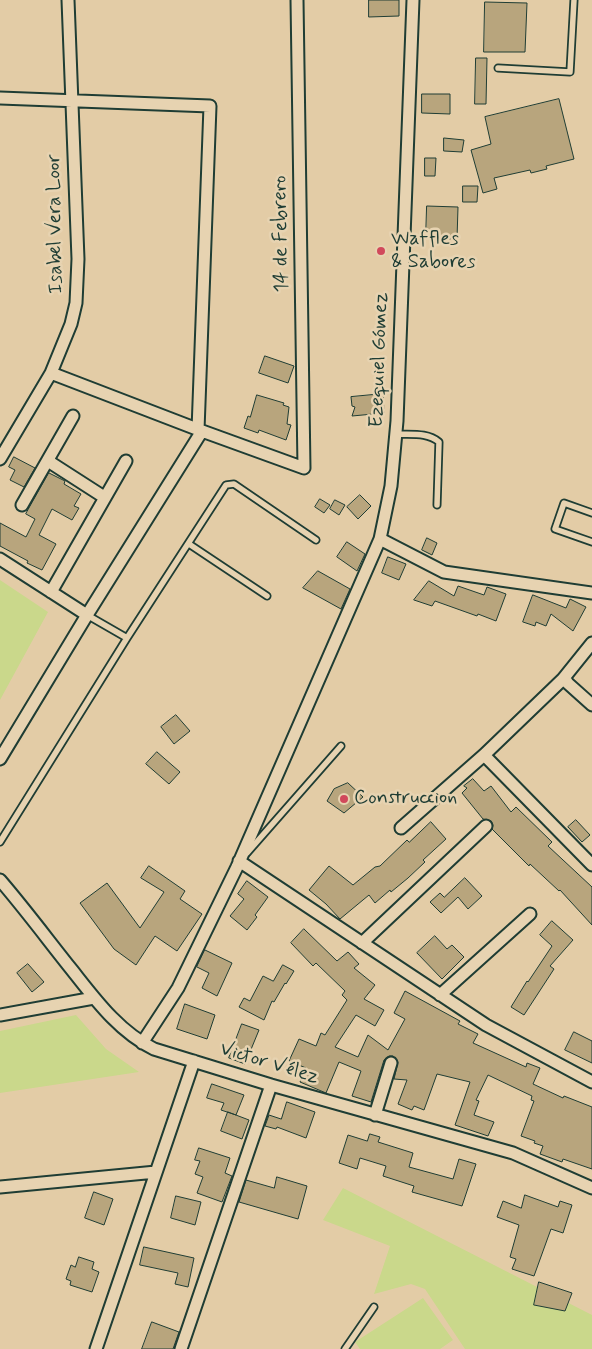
<!DOCTYPE html>
<html>
<head>
<meta charset="utf-8">
<style>
	body { margin:0 }
	canvas { display:block; background:#e3cca6 }
</style>
</head>
<body>
<canvas width="592" height="1349"></canvas>
<script>
const ctx = document.querySelector('canvas').getContext('2d');
ctx.lineJoin = 'round';
function fillPath(path, color) {
  ctx.fillStyle = color;
  ctx.fill(path, 'evenodd');
}
function stroke(path, color, width, dash) {
  ctx.strokeStyle = color;
  ctx.lineWidth = width;
  ctx.lineCap = dash ? 'butt' : 'round';
  ctx.setLineDash(dash || []);
  ctx.stroke(path);
}
function write(font, color, halo, rows, align = 'center') {
  ctx.font = font + ' Mynerve,sans-serif';
  ctx.lineWidth = 5;
  ctx.setLineDash([]);
  ctx.textBaseline = 'middle';
  ctx.strokeStyle = halo;
  ctx.fillStyle = color;
  for (const [text, x, y, turn = 0] of rows) {
    ctx.save();
    ctx.translate(x, y);
    ctx.rotate((+turn || 0) * Math.PI / 180);
    ctx.textAlign = isNaN(turn) ? turn : align;
    if (halo) ctx.strokeText(text, 0, 0);
    ctx.fillText(text, 0, 0);
    ctx.restore();
  }
}
fillPath(new Path2D(`
	M 0,580 L 48,612 L 0,700 Z
	M 76,1015 L 106,1049 L 139,1072 L 0,1093 L 0,1031 Z
	M 343,1188 L 592,1315 L 592,1349 L 465,1349 L 425,1289 L 411,1284 L 374,1294 L 390,1246 L 323,1220 Z
	M 423,1298 L 453,1340 L 440,1349 L 360,1349 L 355,1342 Z`), '#cad88b');
const building = new Path2D(`
	M 369,0 L 399,0 L 399,16 L 369,17 Z
	M 485,2 L 527,3 L 525,52 L 484,52 Z
	M 476,58 L 487,58 L 486,104 L 475,104 Z
	M 422,94 L 450,94 L 450,114 L 422,113 Z
	M 559,99 L 574,159 L 546,166 L 547,169 L 531,173 L 530,170 L 494,178 L 497,189 L 483,193 L 471,150 L 491,144 L 485,117 Z
	M 444,138 L 464,140 L 462,152 L 444,151 Z
	M 425,158 L 436,158 L 435,176 L 425,176 Z
	M 463,186 L 478,186 L 477,202 L 463,202 Z
	M 427,206 L 458,207 L 457,239 L 426,238 Z
	M 265,356 L 294,366 L 288,383 L 259,373 Z
	M 383,394 L 384,413 L 352,416 L 355,407 L 352,406 L 351,397 Z
	M 257,395 L 284,403 L 283,405 L 289,407 L 287,424 L 291,425 L 286,440 L 259,430 L 258,433 L 244,428 L 248,416 L 250,417 Z
	M 14,457 L 35,468 L 24,487 L 10,480 L 15,470 L 9,467 Z
	M 49,473 L 65,481 L 64,484 L 81,494 L 74,506 L 79,508 L 72,520 L 52,509 L 39,535 L 56,544 L 42,570 L 27,563 L 28,561 L 0,546 L 0,523 L 26,537 L 35,519 L 26,514 Z
	M 360,495 L 371,506 L 358,519 L 347,507 Z
	M 320,499 L 330,505 L 324,513 L 315,507 Z
	M 335,500 L 345,505 L 339,515 L 330,509 Z
	M 427,538 L 437,543 L 432,555 L 422,550 Z
	M 347,542 L 365,554 L 357,571 L 337,557 Z
	M 388,557 L 406,564 L 399,580 L 382,573 Z
	M 318,571 L 350,589 L 341,609 L 303,588 Z
	M 429,581 L 454,596 L 458,586 L 484,595 L 487,587 L 506,594 L 496,621 L 478,614 L 477,616 L 435,601 L 432,606 L 414,600 Z
	M 533,595 L 566,608 L 570,599 L 586,607 L 573,631 L 551,614 L 546,626 L 536,622 L 535,626 L 523,622 Z
	M 176,715 L 190,731 L 174,744 L 161,727 Z
	M 157,752 L 180,772 L 169,784 L 146,764 Z
	M 473,779 L 484,791 L 491,786 L 511,812 L 516,807 L 552,842 L 548,846 L 592,887 L 592,925 L 560,890 L 559,891 L 530,864 L 529,866 L 492,829 L 493,825 L 491,821 L 483,819 L 462,793 L 467,788 L 464,786 Z
	M 348,783 L 363,797 L 344,813 L 327,801 L 334,789 Z
	M 576,820 L 590,835 L 582,842 L 568,827 Z
	M 431,822 L 446,839 L 423,860 L 425,862 L 408,878 L 391,892 L 390,890 L 375,903 L 369,895 L 340,919 L 326,904 L 309,890 L 329,866 L 353,885 L 375,867 L 380,866 L 407,840 L 409,842 Z
	M 149,866 L 185,891 L 180,899 L 202,914 L 177,951 L 155,936 L 136,965 L 114,949 L 80,903 L 107,883 L 140,928 L 164,892 L 141,878 Z
	M 465,878 L 482,896 L 468,909 L 458,897 L 441,913 L 430,902 L 440,893 L 444,897 Z
	M 247,881 L 268,897 L 255,915 L 257,917 L 247,930 L 230,916 L 244,899 L 238,894 Z
	M 552,921 L 573,940 L 550,966 L 554,969 L 524,1015 L 511,1007 L 527,981 L 528,982 L 552,946 L 540,935 Z
	M 304,929 L 337,961 L 348,952 L 359,964 L 354,968 L 375,985 L 364,999 L 384,1010 L 375,1026 L 356,1015 L 335,1047 L 358,1057 L 368,1035 L 388,1050 L 405,1019 L 394,1013 L 405,991 L 460,1021 L 458,1024 L 478,1034 L 473,1043 L 526,1067 L 527,1063 L 540,1068 L 533,1084 L 563,1098 L 564,1096 L 592,1107 L 592,1169 L 563,1159 L 562,1162 L 540,1154 L 543,1146 L 534,1143 L 535,1141 L 521,1136 L 534,1101 L 531,1100 L 532,1096 L 488,1075 L 476,1100 L 479,1101 L 474,1115 L 494,1122 L 488,1136 L 455,1125 L 470,1082 L 437,1074 L 424,1110 L 414,1106 L 412,1110 L 398,1104 L 407,1080 L 394,1079 L 398,1062 L 393,1056 L 389,1056 L 384,1060 L 371,1102 L 352,1096 L 361,1071 L 339,1062 L 326,1093 L 300,1082 L 306,1068 L 289,1061 L 299,1039 L 316,1046 L 321,1033 L 325,1035 L 347,1000 L 342,995 L 345,991 L 316,963 L 313,966 L 291,943 Z
	M 435,936 L 447,949 L 452,945 L 464,957 L 442,979 L 417,953 Z
	M 205,950 L 232,963 L 217,996 L 202,988 L 209,973 L 197,967 Z
	M 28,964 L 44,982 L 32,992 L 17,973 Z
	M 283,965 L 294,971 L 286,984 L 285,983 L 274,1002 L 272,1001 L 264,1020 L 239,1007 L 244,998 L 250,1001 L 263,976 L 273,981 Z
	M 185,1004 L 215,1015 L 207,1039 L 177,1029 Z
	M 242,1024 L 259,1030 L 245,1064 L 229,1058 Z
	M 574,1032 L 592,1041 L 592,1063 L 565,1050 Z
	M 212,1084 L 244,1095 L 236,1115 L 221,1110 L 224,1103 L 207,1098 Z
	M 287,1102 L 315,1112 L 306,1138 L 277,1127 L 276,1129 L 265,1126 L 269,1115 L 281,1119 Z
	M 228,1112 L 249,1120 L 242,1139 L 221,1131 Z
	M 370,1134 L 380,1137 L 378,1142 L 413,1153 L 409,1167 L 453,1179 L 459,1159 L 476,1164 L 462,1206 L 412,1192 L 414,1186 L 383,1176 L 386,1166 L 360,1158 L 357,1169 L 339,1163 L 348,1135 L 367,1141 Z
	M 199,1148 L 230,1158 L 225,1173 L 232,1176 L 222,1202 L 197,1193 L 203,1177 L 195,1174 L 200,1161 L 195,1160 Z
	M 277,1177 L 307,1186 L 298,1219 L 239,1202 L 246,1180 L 274,1188 Z
	M 94,1192 L 113,1199 L 104,1225 L 85,1218 Z
	M 525,1195 L 558,1207 L 560,1201 L 572,1205 L 563,1233 L 551,1229 L 534,1276 L 512,1269 L 516,1259 L 510,1257 L 519,1225 L 497,1217 L 503,1201 L 521,1208 Z
	M 176,1196 L 201,1202 L 195,1225 L 171,1218 Z
	M 144,1247 L 194,1258 L 188,1287 L 175,1284 L 178,1273 L 140,1265 Z
	M 79,1257 L 94,1262 L 92,1269 L 99,1272 L 92,1292 L 70,1285 L 71,1281 L 66,1279 L 71,1265 L 75,1267 Z
	M 539,1282 L 572,1293 L 565,1311 L 534,1305 Z
	M 152,1322 L 179,1332 L 173,1349 L 142,1349 Z`);
fillPath(building, '#b8a57d');
stroke(building, '#1f3d34', 1);
const service = new Path2D(`
	M 498,68 L 570,72 L 574,0
	M 396,434 C 411,435 427,432 439,442 L 437,505
	M 592,513 L 564,503 L 555,529 L 592,542
	M 189,544 L 267,596
	M 87,615 L 127,638
	M 0,842 L 127,638 L 226,485 L 234,484 L 316,540
	M 247,853 L 341,746
	M 345,1349 L 374,1307`);
const minor = new Path2D(`
	M 0,98 L 210,106 L 198,430 L 202,431 L 87,615 L 0,759
	M 51,373 L 202,431 L 304,468 L 297,0
	M 0,459 L 51,373 L 71,324 L 76,303 L 78,259 L 68,0
	M 48,461 L 104,497
	M 22,505 L 73,416
	M 380,539 L 444,572 L 592,593
	M 0,559 L 87,615
	M 51,592 L 126,461
	M 592,643 L 563,679 L 592,705
	M 484,755 L 592,865
	M 401,828 L 484,755 L 563,679 L 567,682
	M 239,861 L 486,1025 L 592,1082
	M 0,880 C 25,909 48,940 72,970 C 95,999 119,1032 154,1049 L 271,1085 L 513,1153 L 592,1188
	M 362,943 L 486,826
	M 440,995 L 530,914
	M 0,1015 L 94,998
	M 142,1043 L 178,988 L 237,867 L 380,539 L 391,486 L 397,421 L 413,0
	M 375,1115 L 391,1063
	M 0,1187 L 156,1172
	M 96,1349 L 194,1061
	M 181,1349 L 271,1085`);
stroke(service, '#1f3d34', 9);
stroke(minor, '#1f3d34', 15);
stroke(service, '#e7d3b1', 5.5);
stroke(minor, '#e7d3b1', 11);
for (const [x, y, r, color] of [
	[381,251,5,"#d1495b"],
	[344,799,5,"#d1495b"]
]) {
  const dot = new Path2D();
  dot.arc(x, y, r, 0, 2 * Math.PI);
  ctx.fillStyle = color;
  ctx.fill(dot);
  stroke(dot, '#e7d3b1', 2);
}
write('20px', '#1f3d34', '#e7d3b1', [
	["Isabel Vera Loor",56,224,-91],
	["14 de Febrero",282,234,-91],
	["Ezequiel Gómez",380,360,-88],
	["Victor Vélez",269,1064,17]
]);
write('20px', '#1f3d34', '#e7d3b1', [
	["Waffles",391,240],
	["& Sabores",391,263],
	["Construccion",354,799]
], 'left');
</script>
</body>
</html>
